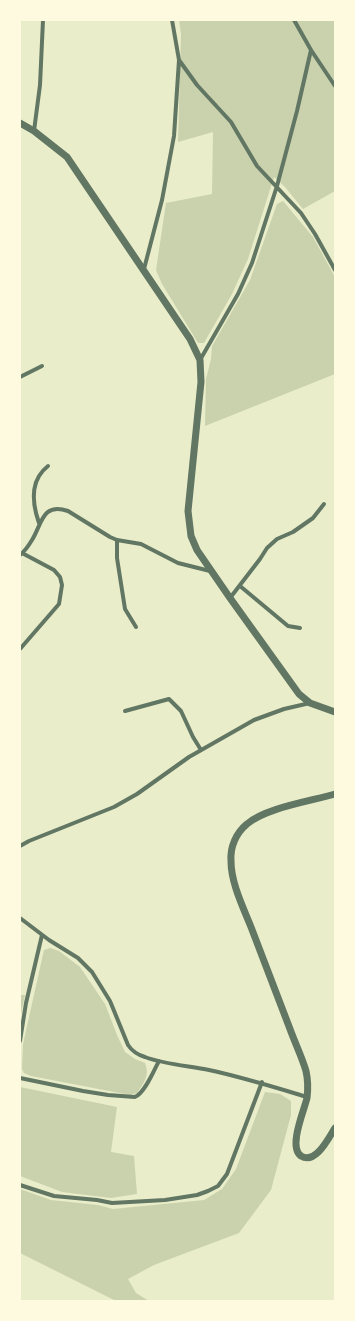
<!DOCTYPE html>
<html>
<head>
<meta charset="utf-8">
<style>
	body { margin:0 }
	#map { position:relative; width:355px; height:1321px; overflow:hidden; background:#e9edc9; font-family:Karla,sans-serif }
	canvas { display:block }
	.frame { position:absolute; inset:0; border:21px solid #fefae0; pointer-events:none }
</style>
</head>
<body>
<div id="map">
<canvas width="355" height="1321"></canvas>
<div class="frame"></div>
</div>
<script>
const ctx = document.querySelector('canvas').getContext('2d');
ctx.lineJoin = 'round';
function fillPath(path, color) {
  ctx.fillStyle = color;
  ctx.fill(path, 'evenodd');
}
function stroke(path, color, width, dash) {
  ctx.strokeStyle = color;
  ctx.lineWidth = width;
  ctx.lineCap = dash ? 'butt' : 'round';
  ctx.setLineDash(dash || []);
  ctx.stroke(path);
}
fillPath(new Path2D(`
	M 179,20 L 335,20 L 335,191 L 303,209 L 285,187 L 274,177 L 248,259 L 232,294 L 204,343 L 198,343 L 162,284 L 156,270 L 166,203 L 212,194 L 213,132 L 178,142 L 181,34 Z
	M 283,201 L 313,237 L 335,277 L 335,374 L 205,426 L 206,379 L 211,359 L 212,346 L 250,280 L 277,204 Z
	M 50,948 L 59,951 L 80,967 L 105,1004 L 117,1035 L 125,1052 L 135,1059 L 145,1063 C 150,1075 144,1083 137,1093 L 130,1095 L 31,1076 L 24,1073 L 22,1069 L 23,1044 L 44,950 Z
	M 20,995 L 25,995 L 20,1019 Z
	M 20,1087 L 117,1107 L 111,1152 L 134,1156 L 137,1194 L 111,1198 L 62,1192 L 20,1176 Z
	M 265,1092 L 280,1094 L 291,1101 L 291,1115 L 271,1190 L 239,1233 L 154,1265 L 128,1279 L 136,1293 L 149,1301 L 116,1301 L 20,1253 L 20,1189 L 51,1200 L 98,1205 L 113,1209 L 204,1200 L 222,1189 L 236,1169 Z`), '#cad2ad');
stroke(new Path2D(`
	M 294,20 L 311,50 L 335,86
	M 179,60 L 197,85 L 231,122 L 257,166 L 301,213 L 315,234 L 335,270
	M 34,131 L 40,85 L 43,20
	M 144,269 L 162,200 L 174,136 L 179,60 L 172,20
	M 200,360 L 238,294 L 252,263 L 277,186 L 297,111 L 311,50
	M 20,377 L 42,366
	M 39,523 C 32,503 30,480 48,466
	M 117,540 L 117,558 L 125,609 L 136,627
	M 20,555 C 25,551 29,545 32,540 C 42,524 42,502 68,511 L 110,537 L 117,540 L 141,544 L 178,563 L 210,571
	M 240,586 L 288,626 L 300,628
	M 230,598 L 260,559 L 267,548 L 277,539 L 293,532 L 313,518 L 324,504
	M 20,649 L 59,604 L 62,585 L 60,577 L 54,570 L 22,553
	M 125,711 L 169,699 L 181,711 L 193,737 L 201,750
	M 20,846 L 29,841 L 114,807 L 137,794 L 189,757 L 254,720 L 284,709 L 310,703
	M 20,918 L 49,940 L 78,958 L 92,972 L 110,1001 L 128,1045 C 132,1051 138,1055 145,1057 C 163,1064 189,1066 209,1070 C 242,1077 274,1087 307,1097
	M 20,1041 L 26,1003 L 42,935
	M 20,1078 L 83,1091 L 108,1095 L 135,1097 C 145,1093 154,1070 159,1061
	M 20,1185 L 54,1196 L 97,1200 L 112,1203 L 165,1200 L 197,1195 L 208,1191 L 218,1186 L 227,1174 L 262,1082`), '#617663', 4);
stroke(new Path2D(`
	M 20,123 L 34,131 L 67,157 L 190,339 L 200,360 L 201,382 L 188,511 L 191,536 L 197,550 L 230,598 L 299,694 L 310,703 L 335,712
	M 335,794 C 311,801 265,808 247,824 C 236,833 230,847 231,861 C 231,883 243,907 251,927 C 264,961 277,995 290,1029 C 295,1043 302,1057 306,1071 C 308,1080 308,1090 307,1098 C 304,1111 288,1147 301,1156 C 316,1165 329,1137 335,1128`), '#617663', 7);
</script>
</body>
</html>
